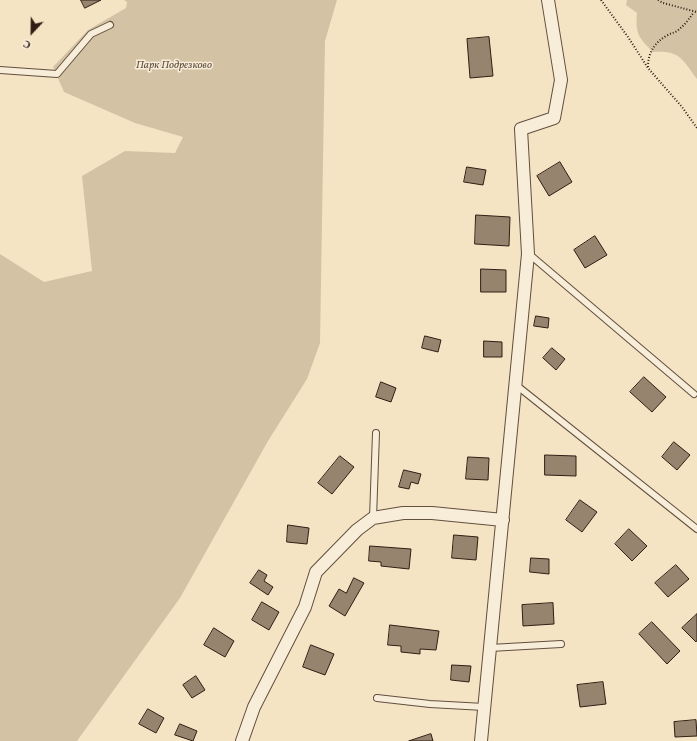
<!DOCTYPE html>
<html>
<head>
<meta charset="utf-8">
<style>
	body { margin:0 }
	#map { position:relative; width:697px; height:741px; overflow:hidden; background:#f5e4c3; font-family:Vollkorn,serif }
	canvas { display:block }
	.north { position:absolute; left:12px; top:12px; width:40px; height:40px; -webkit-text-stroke:3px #f8edd8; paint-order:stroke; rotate:202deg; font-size:11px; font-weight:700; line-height:16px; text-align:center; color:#301d14 }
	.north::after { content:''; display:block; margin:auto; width:14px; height:18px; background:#301d14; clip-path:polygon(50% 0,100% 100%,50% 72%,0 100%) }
</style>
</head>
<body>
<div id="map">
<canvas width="697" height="741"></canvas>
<div class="north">С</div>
</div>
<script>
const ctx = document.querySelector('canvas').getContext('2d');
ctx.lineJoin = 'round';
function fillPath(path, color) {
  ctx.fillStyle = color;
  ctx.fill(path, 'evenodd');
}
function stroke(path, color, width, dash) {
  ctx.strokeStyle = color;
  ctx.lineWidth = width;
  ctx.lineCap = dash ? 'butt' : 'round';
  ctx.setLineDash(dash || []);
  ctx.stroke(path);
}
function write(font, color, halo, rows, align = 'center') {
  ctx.font = font + ' Vollkorn,serif';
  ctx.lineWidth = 3;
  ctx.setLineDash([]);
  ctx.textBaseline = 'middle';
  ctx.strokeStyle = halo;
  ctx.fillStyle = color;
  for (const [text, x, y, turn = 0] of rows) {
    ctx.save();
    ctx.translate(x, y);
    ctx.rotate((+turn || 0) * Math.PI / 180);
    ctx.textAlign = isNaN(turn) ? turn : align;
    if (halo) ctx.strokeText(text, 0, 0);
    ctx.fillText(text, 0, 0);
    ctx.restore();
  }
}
fillPath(new Path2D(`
	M 124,0 L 337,0 L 325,41 L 320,343 L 307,379 L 268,441 L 180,598 L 77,741 L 0,741 L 0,254 L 44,282 L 92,271 L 82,176 L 125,151 L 175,153 L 183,137 L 135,123 L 64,92 L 53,67 L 88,30 L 126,8 L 127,2 Z
	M 627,0 L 697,0 L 697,79 C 682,59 680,50 653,52 C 639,38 635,34 637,13 L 626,5 Z`), '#d4c2a5');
const building = new Path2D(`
	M 81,0 L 101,0 L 85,8 Z
	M 489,37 L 493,76 L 470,78 L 467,39 Z
	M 560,162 L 572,182 L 549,196 L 537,176 Z
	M 467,167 L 486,170 L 483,185 L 464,182 Z
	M 476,215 L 510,217 L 509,246 L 475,244 Z
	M 595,236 L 607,255 L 585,268 L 574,250 Z
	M 481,269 L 506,270 L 506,292 L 481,292 Z
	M 536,316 L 549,318 L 548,328 L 534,326 Z
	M 425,336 L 441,340 L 438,352 L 422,348 Z
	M 484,341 L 502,342 L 502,357 L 484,357 Z
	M 552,348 L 565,359 L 556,370 L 543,358 Z
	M 644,377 L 666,397 L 652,412 L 630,392 Z
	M 381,382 L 396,388 L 391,402 L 376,397 Z
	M 674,442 L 690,455 L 677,470 L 662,457 Z
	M 545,455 L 576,456 L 576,476 L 545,475 Z
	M 340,456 L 354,467 L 332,494 L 318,483 Z
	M 468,457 L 489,458 L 488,480 L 466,479 Z
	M 404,470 L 421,474 L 418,484 L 411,482 L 409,489 L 399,487 Z
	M 580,500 L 597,512 L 582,532 L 566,520 Z
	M 288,525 L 309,528 L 307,544 L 287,542 Z
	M 629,529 L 647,546 L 632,561 L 615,544 Z
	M 454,535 L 478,537 L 476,560 L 452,558 Z
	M 370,546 L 411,549 L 409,569 L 381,566 L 381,562 L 369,561 Z
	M 531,558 L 549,559 L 549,574 L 530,572 Z
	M 676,565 L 689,579 L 668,597 L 655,583 Z
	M 259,570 L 267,575 L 264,581 L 273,587 L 268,595 L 250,583 Z
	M 354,578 L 364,583 L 345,616 L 329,606 L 339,589 L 346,593 Z
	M 262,602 L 279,612 L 269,630 L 252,620 Z
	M 553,603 L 554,624 L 523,626 L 522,605 Z
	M 697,614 L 697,640 L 696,642 L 682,628 Z
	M 652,622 L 680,651 L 667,664 L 639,634 Z
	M 390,625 L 439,631 L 436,650 L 420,649 L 420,654 L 401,652 L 401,646 L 388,645 Z
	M 214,628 L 234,641 L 225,657 L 204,645 Z
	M 311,645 L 334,654 L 325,675 L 303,667 Z
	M 452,665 L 471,666 L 469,682 L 451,680 Z
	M 196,676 L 205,690 L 192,698 L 183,685 Z
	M 603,682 L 606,704 L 580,707 L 577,685 Z
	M 148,709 L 164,718 L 156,733 L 139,724 Z
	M 696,720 L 697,736 L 675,737 L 674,722 Z
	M 180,724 L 197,731 L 193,741 L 175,735 Z
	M 431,734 L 433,741 L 409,741 Z`);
fillPath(building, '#96846f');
stroke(building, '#301d14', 1);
const lane = new Path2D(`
	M 0,70 L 57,74 L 91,34 L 110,25
	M 529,254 L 694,394
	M 516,385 L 697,529
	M 373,518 L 376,433
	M 490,648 L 561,644
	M 377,698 L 430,704 L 484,707`);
const street = new Path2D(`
	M 242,741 L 254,707 L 305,607 L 316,572 L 357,530 L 373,518 L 403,513 L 432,513 L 503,520
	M 481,741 L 528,254 L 521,129 L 554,118 L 561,80 L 548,0`);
stroke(lane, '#614f40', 8);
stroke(street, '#614f40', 14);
stroke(new Path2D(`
	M 601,0 L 628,37 L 648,68 L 682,107 L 697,128
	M 658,0 L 663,3 L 697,12
	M 648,67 C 648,52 655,42 668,35 C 671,33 674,33 677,31 C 684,26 689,19 694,12`), '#301d14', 2, [1, 2]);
stroke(lane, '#f8edd8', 6);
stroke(street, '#f8edd8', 12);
write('italic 11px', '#614f40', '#f8edd8', [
	["Парк Подрезково",174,66]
]);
</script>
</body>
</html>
